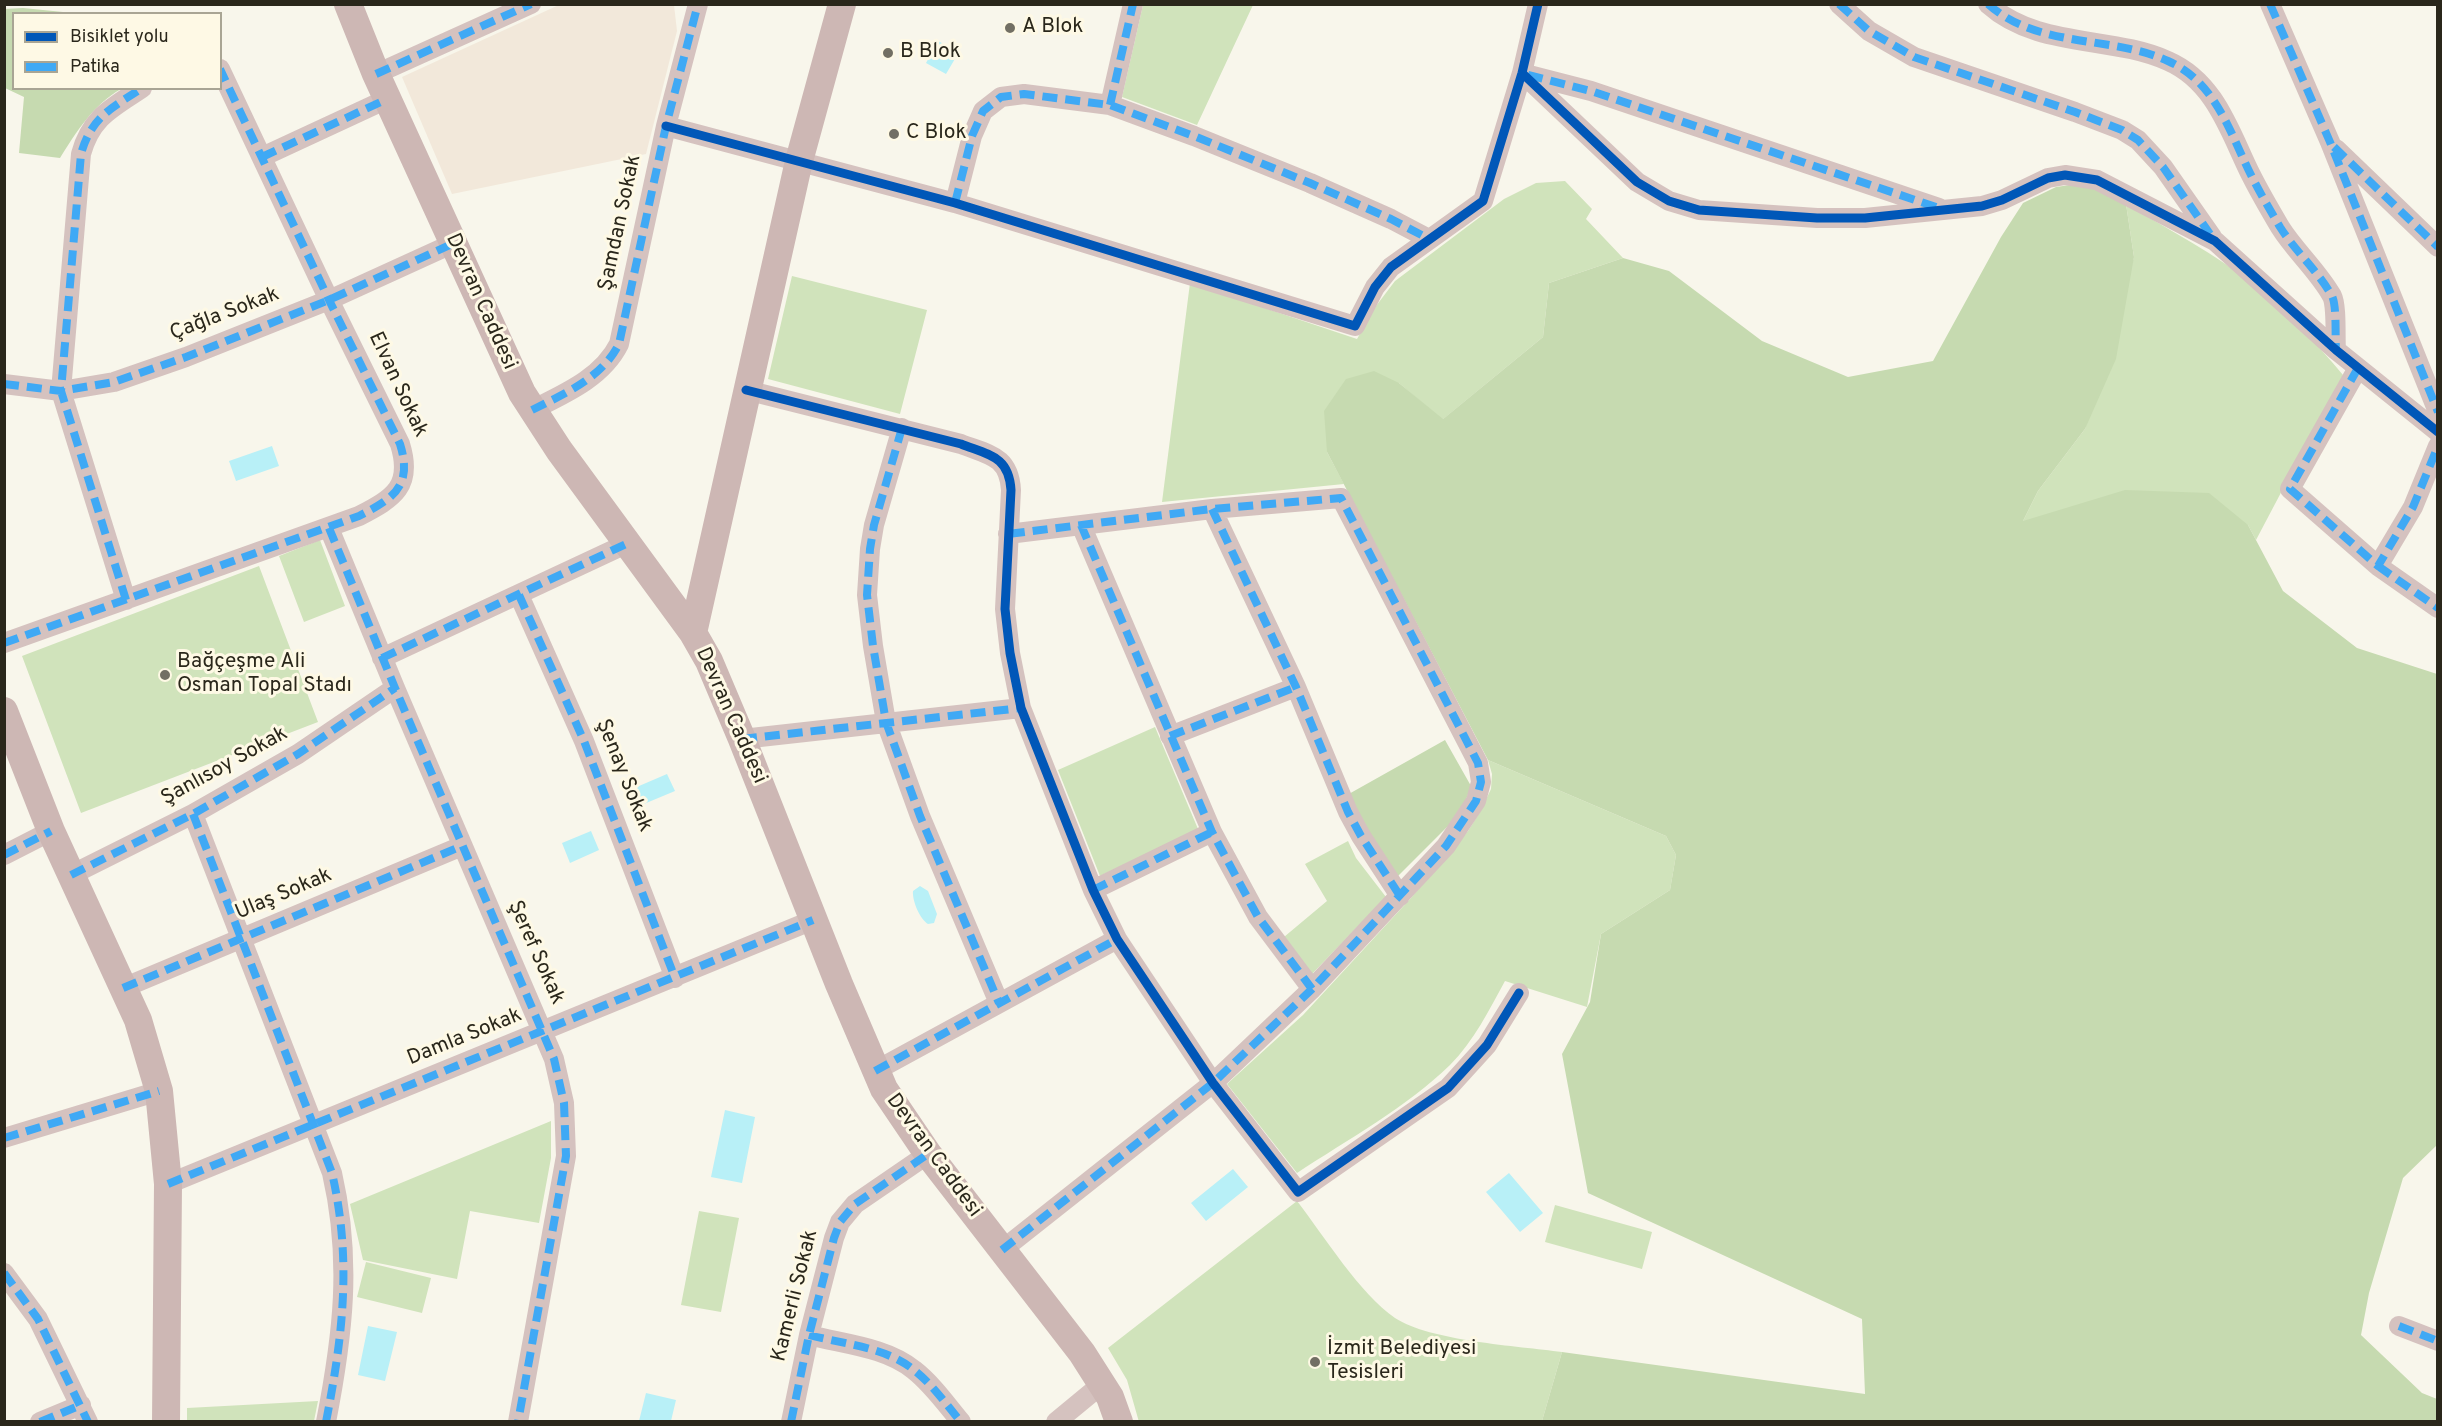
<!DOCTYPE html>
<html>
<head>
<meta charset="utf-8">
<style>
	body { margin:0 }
	#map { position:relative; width:2442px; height:1426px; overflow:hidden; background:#f8f6eb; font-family:Overpass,sans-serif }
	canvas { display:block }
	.frame { position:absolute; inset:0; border:6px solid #2a271b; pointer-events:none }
	.legend { position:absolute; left:12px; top:12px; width:210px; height:78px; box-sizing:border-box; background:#fef9e5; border:2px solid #a9a594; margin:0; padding:8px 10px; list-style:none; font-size:18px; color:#2a271b }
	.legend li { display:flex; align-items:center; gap:12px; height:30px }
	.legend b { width:30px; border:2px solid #a9a594 }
</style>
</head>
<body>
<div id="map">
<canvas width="2442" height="1426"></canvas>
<div class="frame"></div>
<ul class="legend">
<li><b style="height:8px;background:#0057b8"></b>Bisiklet yolu</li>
<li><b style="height:8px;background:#3fa9f5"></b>Patika</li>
</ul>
</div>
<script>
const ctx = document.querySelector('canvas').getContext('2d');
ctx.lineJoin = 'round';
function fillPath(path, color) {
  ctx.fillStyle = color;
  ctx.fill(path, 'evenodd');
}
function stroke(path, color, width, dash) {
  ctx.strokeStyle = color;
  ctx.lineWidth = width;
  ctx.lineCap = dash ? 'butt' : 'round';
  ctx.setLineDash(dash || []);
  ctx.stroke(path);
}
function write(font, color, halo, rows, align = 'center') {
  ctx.font = font + ' Overpass,sans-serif';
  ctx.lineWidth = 6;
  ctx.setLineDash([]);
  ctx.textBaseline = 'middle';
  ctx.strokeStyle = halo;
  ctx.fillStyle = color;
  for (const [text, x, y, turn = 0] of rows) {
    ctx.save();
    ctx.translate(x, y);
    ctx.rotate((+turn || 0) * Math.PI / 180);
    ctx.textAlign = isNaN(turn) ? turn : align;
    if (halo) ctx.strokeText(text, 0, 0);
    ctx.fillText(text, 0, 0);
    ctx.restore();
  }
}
fillPath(new Path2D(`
	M 561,4 L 674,5 L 677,31 L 646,154 L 452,194 L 402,77 Z`), '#f2e8da');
fillPath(new Path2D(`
	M 1143,5 L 1253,5 L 1197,125 L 1122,97 Z
	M 1565,181 L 1592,209 L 1586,219 L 1623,258 L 1549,283 L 1543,337 L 1442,420 L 1399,383 L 1327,452 L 1344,484 L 1162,502 L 1190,283 L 1357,339 L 1376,306 L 1395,281 L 1504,199 L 1536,183 Z
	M 2126,204 C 2169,230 2216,254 2255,286 C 2288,312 2317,344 2343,375 L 2256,540 L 2248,525 L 2023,521 L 2038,491 L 2085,429 L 2134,257 Z
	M 792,276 L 927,310 L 900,414 L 768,379 Z
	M 320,540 L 345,606 L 304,622 L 279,556 Z
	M 259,566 L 318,722 L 81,813 L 22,656 Z
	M 1155,727 L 1198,829 L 1100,876 L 1058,770 Z
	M 1488,760 L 1666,836 L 1676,855 L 1670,890 L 1601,934 L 1587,1007 L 1505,981 C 1489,1010 1474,1041 1450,1065 C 1407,1107 1347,1140 1297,1173 L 1227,1084 L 1303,1015 L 1410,899 L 1468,831 L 1480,812 L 1491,789 L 1492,774 Z
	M 1348,841 L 1356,858 L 1386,897 L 1312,974 L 1284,937 L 1327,901 L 1305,864 Z
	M 551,1121 L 551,1158 L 539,1223 L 470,1211 L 457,1279 L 363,1260 L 350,1204 Z
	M 1297,1201 C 1324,1236 1360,1294 1395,1318 C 1430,1341 1518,1346 1562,1352 L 1542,1421 L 1139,1422 L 1127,1380 L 1108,1348 Z
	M 1555,1205 L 1652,1232 L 1642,1269 L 1545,1242 Z
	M 699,1211 L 739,1218 L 721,1312 L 681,1305 Z
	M 366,1262 L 431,1278 L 422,1313 L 357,1297 Z
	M 318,1401 L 314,1421 L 187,1421 L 187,1408 Z`), '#d0e3bb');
fillPath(new Path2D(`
	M 23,8 L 73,13 L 14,14 L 14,88 L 121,89 C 93,105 77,131 60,158 L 19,153 L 24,97 L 5,88 L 4,9 Z
	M 2077,184 L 2098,189 L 2126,204 L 2134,257 L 2116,359 L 2085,429 L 2038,491 L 2023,521 L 2125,490 L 2209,493 L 2248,525 L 2283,591 L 2357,648 L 2437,674 L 2437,1145 L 2403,1178 L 2369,1293 L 2361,1335 L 2422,1393 L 2437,1399 L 2437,1421 L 1542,1421 L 1562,1352 L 1865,1394 L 1862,1319 L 1588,1193 L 1562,1054 L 1590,1002 L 1601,934 L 1670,890 L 1676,855 L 1666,836 L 1488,760 L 1327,452 L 1324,411 L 1346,379 L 1374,371 L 1399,383 L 1443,419 L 1543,337 L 1549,283 L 1623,258 L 1669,271 L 1762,341 L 1848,377 L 1933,361 L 2001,237 L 2023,203 L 2056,187 Z
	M 1445,740 L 1471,786 L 1463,808 L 1453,821 L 1396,878 L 1347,795 Z`), '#c6dab0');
fillPath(new Path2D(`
	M 938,41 L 959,52 L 946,74 L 926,63 Z
	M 272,446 L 279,466 L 236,481 L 229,461 Z
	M 667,774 L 675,791 L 639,806 L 632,789 Z
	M 591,831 L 599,850 L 570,863 L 562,843 Z
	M 920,886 L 928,891 L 937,914 L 934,923 L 928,924 C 920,919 912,901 913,891 Z
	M 725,1110 L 755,1117 L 742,1183 L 711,1177 Z
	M 1233,1169 L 1248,1187 L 1206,1221 L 1191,1203 Z
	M 1509,1173 L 1543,1213 L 1520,1232 L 1486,1192 Z
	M 368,1326 L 397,1332 L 385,1381 L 358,1375 Z
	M 646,1393 L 676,1400 L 671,1421 L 639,1421 Z`), '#b8f0f7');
stroke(new Path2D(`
	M 1839,4 L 1869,31 L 1914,57 L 2075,112 L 2122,130 L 2138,140 L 2163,167 L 2212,237
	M 1988,4 C 2038,49 2111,35 2168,61 C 2216,82 2230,133 2251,175 C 2260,193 2270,210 2280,227 C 2295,251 2318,271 2332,296 C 2337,306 2335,338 2336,350
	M 2270,4 L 2330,142 L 2438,412
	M 1522,73 L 1637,182 L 1669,201 L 1699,210 L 1817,218 L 1865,218 L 1982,206 L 2002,200 L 2048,178 L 2065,175 L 2097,180 L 2215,241 L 2336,350 L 2438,432
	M 376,74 L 531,4
	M 1525,74 L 1591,91 L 1939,208
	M 1110,105 L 1133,4
	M 666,126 L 955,203 L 1355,326 L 1375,287 L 1391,267 L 1483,201 L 1522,73 L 1538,4
	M 2336,149 L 2438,247
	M 262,157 L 387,99
	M 955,203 L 972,136 L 983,111 L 1001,97 L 1024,94 L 1110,105 L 1194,136 L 1310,183 L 1391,219 L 1429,239
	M 2358,368 L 2290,489 L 2378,566 L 2413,507 L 2438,446
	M 4,384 L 61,391 L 114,382 L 186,357 L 329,300 L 454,243
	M 746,390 L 961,444 C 989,455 1009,456 1011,490 L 1005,609 L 1010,653 L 1021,708 L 1093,890 L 1117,939 L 1213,1083 L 1298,1192 L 1448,1088 L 1487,1045 L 1519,993
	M 532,410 C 564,394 602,378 619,344 L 666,126 L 698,4
	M 902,428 L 874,525 L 870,549 L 867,595 L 873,646 L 886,722 L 920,816 L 999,1003
	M 1212,509 L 1296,687 L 1348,812 L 1361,836 L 1400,896
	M 1081,525 L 1212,832 L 1258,917 L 1312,989
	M 329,528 L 395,688 L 554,1059 L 564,1103 L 566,1156 L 518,1422
	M 2378,566 L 2438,608
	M 519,595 L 584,741 L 675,978
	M 126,600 L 61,391 L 81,154 C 91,117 112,108 142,88
	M 4,643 L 359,516 C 394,498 413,486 400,444 L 329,300 L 220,69
	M 382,658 L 626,544
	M 1170,736 L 1296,687
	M 742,739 L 1021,708
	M 193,814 L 332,1173 C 352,1260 343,1335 326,1422
	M 4,855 L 51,831
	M 71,875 L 193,814 L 298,754 L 395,688
	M 1093,890 L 1212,832
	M 123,988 L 462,846
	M 875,1071 L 1117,939
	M 4,1138 L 159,1091
	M 168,1184 L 813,920
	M 1002,1250 L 1213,1083 L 1312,989 L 1446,846 L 1476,801 L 1481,782 L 1478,763 L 1341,498 L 1212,509 L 1008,534
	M 4,1273 L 38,1319 L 88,1422
	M 2399,1326 L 2438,1341
	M 809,1335 C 843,1344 886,1347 914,1370 C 932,1384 946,1404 961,1422
	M 40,1422 L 81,1405
	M 791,1422 L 809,1335 L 834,1238 L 840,1222 L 855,1204 L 928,1154
	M 1056,1422 L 1102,1384`), '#d5c2bf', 20);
stroke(new Path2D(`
	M 348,4 L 376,74 L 522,393 L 559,450 L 693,633 L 709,661 L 742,739 L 839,984 L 884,1089 L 928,1154 L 1082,1353 L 1110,1397 L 1119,1422
	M 693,633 L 799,161 L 842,4
	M 4,711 L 51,831 L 138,1020 L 159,1091 L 168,1184 L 166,1422`), '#cdb7b4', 28);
stroke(new Path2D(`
	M 1839,4 L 1869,31 L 1914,57 L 2075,112 L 2122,130 L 2138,140 L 2163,167 L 2210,234
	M 1988,4 C 2038,49 2111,35 2168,61 C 2216,82 2230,133 2251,175 C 2260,193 2270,210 2280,227 C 2295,251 2318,271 2332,296 C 2337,306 2335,338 2336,350
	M 2270,4 L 2330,142 L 2438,412
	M 376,74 L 531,4
	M 1528,75 L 1591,91 L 1936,207
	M 1110,105 L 1133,4
	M 2334,147 L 2438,247
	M 262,157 L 387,99
	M 955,203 L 972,136 L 983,111 L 1001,97 L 1024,94 L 1110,105 L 1194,136 L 1310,183 L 1391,219 L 1429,239
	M 2358,368 L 2290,489 L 2378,566 L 2413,507 L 2438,446
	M 4,384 L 61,391 L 114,382 L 186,357 L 329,300 L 454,243
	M 532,410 C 564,394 602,378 619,344 L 666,126 L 698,4
	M 902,428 L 874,525 L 870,549 L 867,595 L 873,646 L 886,722 L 920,816 L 999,1003
	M 1212,509 L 1296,687 L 1348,812 L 1361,836 L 1400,896
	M 1081,525 L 1212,832 L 1258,917 L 1312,989
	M 329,528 L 395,688 L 554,1059 L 564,1103 L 566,1156 L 518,1422
	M 2378,566 L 2438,608
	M 519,595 L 584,741 L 675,978
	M 126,600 L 61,391 L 81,154 C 91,117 112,108 142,88
	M 4,643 L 359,516 C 394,498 413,486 400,444 L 329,300 L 220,69
	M 382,658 L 626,544
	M 1170,736 L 1296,687
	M 742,739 L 1021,708
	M 193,814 L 332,1173 C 352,1260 343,1335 326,1422
	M 4,855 L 51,831
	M 71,875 L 193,814 L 298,754 L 395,688
	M 1093,890 L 1212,832
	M 123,988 L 462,846
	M 875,1071 L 1117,939
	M 4,1138 L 159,1091
	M 168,1184 L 813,920
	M 1002,1250 L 1213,1083 L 1312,989 L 1446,846 L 1476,801 L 1481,782 L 1478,763 L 1341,498 L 1212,509 L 1008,534
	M 4,1273 L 38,1319 L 88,1422
	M 2399,1326 L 2438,1341
	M 809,1335 C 843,1344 886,1347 914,1370 C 932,1384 946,1404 961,1422
	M 40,1422 L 81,1405
	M 791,1422 L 809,1335 L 834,1238 L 840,1222 L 855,1204 L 928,1154`), '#3fa9f5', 8, [15, 8]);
stroke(new Path2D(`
	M 1522,73 L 1637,182 L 1669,201 L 1699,210 L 1817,218 L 1865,218 L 1982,206 L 2002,200 L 2048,178 L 2065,175 L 2097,180 L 2215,241 L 2336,350 L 2438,432
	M 666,126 L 955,203 L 1355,326 L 1375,287 L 1391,267 L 1483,201 L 1522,73 L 1538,4
	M 746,390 L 961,444 C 989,455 1009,456 1011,490 L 1005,609 L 1010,653 L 1021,708 L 1093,890 L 1117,939 L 1213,1083 L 1298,1192 L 1448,1088 L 1487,1045 L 1519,993`), '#0057b8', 9);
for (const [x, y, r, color] of [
	[1010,28,6,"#726f64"],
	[888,53,6,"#726f64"],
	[894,134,6,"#726f64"],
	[165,675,6,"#726f64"],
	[1315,1362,6,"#726f64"]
]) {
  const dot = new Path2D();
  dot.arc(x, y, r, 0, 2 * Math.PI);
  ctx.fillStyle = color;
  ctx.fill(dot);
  stroke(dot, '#fef9e5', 2);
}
write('21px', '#2a271b', '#fef9e5', [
	["A Blok",1022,28],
	["B Blok",900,53],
	["C Blok",906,134],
	["Bağçeşme Ali",177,663],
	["Osman Topal Stadı",177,687],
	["İzmit Belediyesi",1327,1350],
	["Tesisleri",1327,1374]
], 'left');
write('21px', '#2a271b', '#fef9e5', [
	["Şamdan Sokak",621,223,-78],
	["Devran Caddesi",480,302,66],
	["Çağla Sokak",225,315,-21],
	["Elvan Sokak",397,385,65],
	["Devran Caddesi",730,716,66],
	["Şanlısoy Sokak",225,767,-29],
	["Şenay Sokak",623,776,68],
	["Ulaş Sokak",284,895,-23],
	["Şeref Sokak",535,953,66],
	["Damla Sokak",465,1038,-22],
	["Devran Caddesi",933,1156,54],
	["Kamerli Sokak",796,1296,-76]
]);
</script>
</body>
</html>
